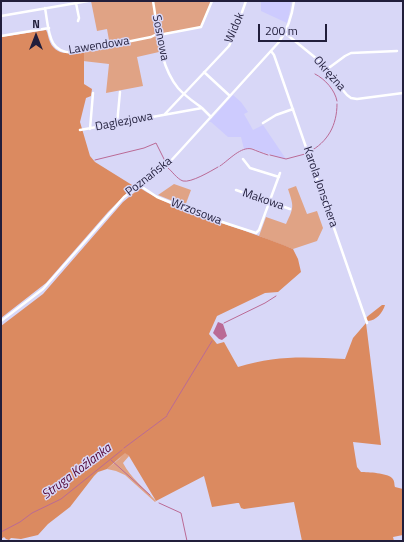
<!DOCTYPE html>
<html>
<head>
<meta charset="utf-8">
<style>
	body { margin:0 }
	#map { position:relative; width:404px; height:542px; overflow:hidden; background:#d8d7f7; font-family:"Titillium Web",sans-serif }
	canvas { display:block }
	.frame { position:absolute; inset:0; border:2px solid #211e3b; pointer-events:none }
	.north { position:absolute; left:16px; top:16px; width:40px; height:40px; -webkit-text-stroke:3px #d8d7f7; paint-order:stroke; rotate:0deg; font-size:11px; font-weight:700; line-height:16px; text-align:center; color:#211e3b }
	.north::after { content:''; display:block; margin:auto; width:14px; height:18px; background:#211e3b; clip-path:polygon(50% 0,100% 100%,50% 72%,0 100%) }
	.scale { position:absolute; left:258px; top:24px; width:69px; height:18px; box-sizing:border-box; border:2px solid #211e3b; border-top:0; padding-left:5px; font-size:12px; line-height:14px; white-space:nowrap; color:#211e3b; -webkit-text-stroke:3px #d8d7f7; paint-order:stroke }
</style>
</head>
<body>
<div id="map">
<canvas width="404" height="542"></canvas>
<div class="frame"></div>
<div class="north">N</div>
<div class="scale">200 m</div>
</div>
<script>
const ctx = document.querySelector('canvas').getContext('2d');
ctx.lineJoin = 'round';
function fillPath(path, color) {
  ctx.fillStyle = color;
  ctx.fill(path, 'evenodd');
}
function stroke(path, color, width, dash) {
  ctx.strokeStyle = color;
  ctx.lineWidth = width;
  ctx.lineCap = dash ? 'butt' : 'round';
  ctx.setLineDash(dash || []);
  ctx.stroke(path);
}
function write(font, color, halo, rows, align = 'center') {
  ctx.font = font + ' "Titillium Web",sans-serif';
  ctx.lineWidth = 3;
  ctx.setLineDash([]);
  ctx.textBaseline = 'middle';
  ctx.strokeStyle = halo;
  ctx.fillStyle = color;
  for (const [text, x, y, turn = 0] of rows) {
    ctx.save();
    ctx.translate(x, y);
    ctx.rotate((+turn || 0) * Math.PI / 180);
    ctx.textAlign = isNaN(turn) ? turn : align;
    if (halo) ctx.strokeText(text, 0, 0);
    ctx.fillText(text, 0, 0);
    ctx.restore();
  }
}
fillPath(new Path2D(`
	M 261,1 L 291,1 L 290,10 L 287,23 L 261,11 Z
	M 233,95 L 241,102 L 248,112 L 244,114 L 253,130 L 263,125 L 286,159 L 262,152 L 252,148 L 244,149 L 241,137 L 228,137 L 211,122 L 209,122 Z`), '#cdcbfe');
fillPath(new Path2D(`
	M 91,1 L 211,1 L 201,27 L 158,34 L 159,52 L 137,57 L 143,86 L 106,93 L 109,64 L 83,61 L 84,51 L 110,46 L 107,29 L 97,31 Z
	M 174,184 L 191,190 L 185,206 L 158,195 Z
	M 296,186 L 307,214 L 317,211 L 323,228 L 317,241 L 293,249 L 259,236 L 266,217 L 286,224 C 294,207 294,207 288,189 Z
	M 124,453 L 126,453 L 129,456 L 123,463 C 131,478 144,488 156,501 L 155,502 L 125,475 L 116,471 L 107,469 L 119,459 Z`), '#e0a385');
fillPath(new Path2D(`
	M 46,30 C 48,33 48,38 50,42 C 56,56 71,54 84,51 L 84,84 L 92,89 L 91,96 L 86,98 L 80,122 L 90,156 L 95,162 L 132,185 L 131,189 L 108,212 L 46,283 L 1,318 L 1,37 Z
	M 140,188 C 176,211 219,221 259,236 C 270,240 282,244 293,249 L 298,259 L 301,272 L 278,292 L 265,293 L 217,316 L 209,334 L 217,344 L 224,342 L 238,367 C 276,355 306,357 345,359 L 353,338 L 366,323 L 381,445 L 353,442 L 357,467 L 361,472 C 368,472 387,473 392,478 C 395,481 394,484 395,487 L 403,489 L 403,535 L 393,537 L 394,541 L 302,541 L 294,502 L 244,509 L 241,508 L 239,503 L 237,503 L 212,507 L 204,476 L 156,501 L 129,456 L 125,453 L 107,469 L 98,472 L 94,476 L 70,507 L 48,524 L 38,535 L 21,539 L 11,538 L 9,540 L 6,539 L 4,537 L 1,539 L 1,326 L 43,294 L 123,202 Z
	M 382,305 L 385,305 C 383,312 376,321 368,321 L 366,318 L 368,316 Z`), '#db8a60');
fillPath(new Path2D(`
	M 218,322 L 223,324 L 227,336 L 222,340 L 219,339 L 213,333 Z`), '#ba6a95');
stroke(new Path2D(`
	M 315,74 C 325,79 335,90 337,101
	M 309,152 C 328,142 337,125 337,104
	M 270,155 L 286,159 L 305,154
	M 95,160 L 144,148 L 156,143 L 166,163
	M 220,166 C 229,160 241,146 252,149 C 257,151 262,153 268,155
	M 168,168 C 172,171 177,179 183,181 C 191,183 211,171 218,167
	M 224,323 L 265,303 L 276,296
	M 167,415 L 212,341
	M 124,448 L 167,416
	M 111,460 L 150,495
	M 159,503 L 181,513 L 187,541
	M 1,532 L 20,522 L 32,513 L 61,499 L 122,450`), '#ba6a95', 1);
stroke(new Path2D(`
	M 153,1 C 158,30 159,65 178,88 C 185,96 194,102 202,108
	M 76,3 L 79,18 L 78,21
	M 45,8 C 49,29 47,56 77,52 L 151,37 L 159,33
	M 1,16 L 88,1
	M 285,33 L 317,59 L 347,95 L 351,98 L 357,99 L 403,93
	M 159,35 L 201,27 L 212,1
	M 1,36 L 49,28
	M 271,51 L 274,55 L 367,323
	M 326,70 L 345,56 L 351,53 L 397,51
	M 204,72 L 230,96
	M 164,115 L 229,46 L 232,40 L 246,1
	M 263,123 L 276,115 L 293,109
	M 117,124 L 120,92
	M 90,129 L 93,93
	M 80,130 L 202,108 L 211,117
	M 243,159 L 250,168 L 279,177
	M 139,185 L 157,197 L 207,217 L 256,233 L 259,230 L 280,173
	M 236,190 L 290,209
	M 1,321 L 43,289 L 124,197 L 166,166 L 179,152 L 279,42 C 288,29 292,16 294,1`), '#fff', 2.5);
write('12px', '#211e3b', '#d8d7f7', [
	["Widok",235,28,-67],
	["Sosnowa",160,38,79],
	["Lawendowa",99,46,-9],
	["Okrężna",329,74,49],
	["Daglezjowa",124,122,-11],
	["Poznańska",149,177,-38],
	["Karola Jonschera",320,187,71],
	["Makowa",263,200,19],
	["Wrzosowa",196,212,21]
]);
write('italic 13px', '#510637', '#d8d7f7', [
	["Struga Koźlanka",77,472,-37]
]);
</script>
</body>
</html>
